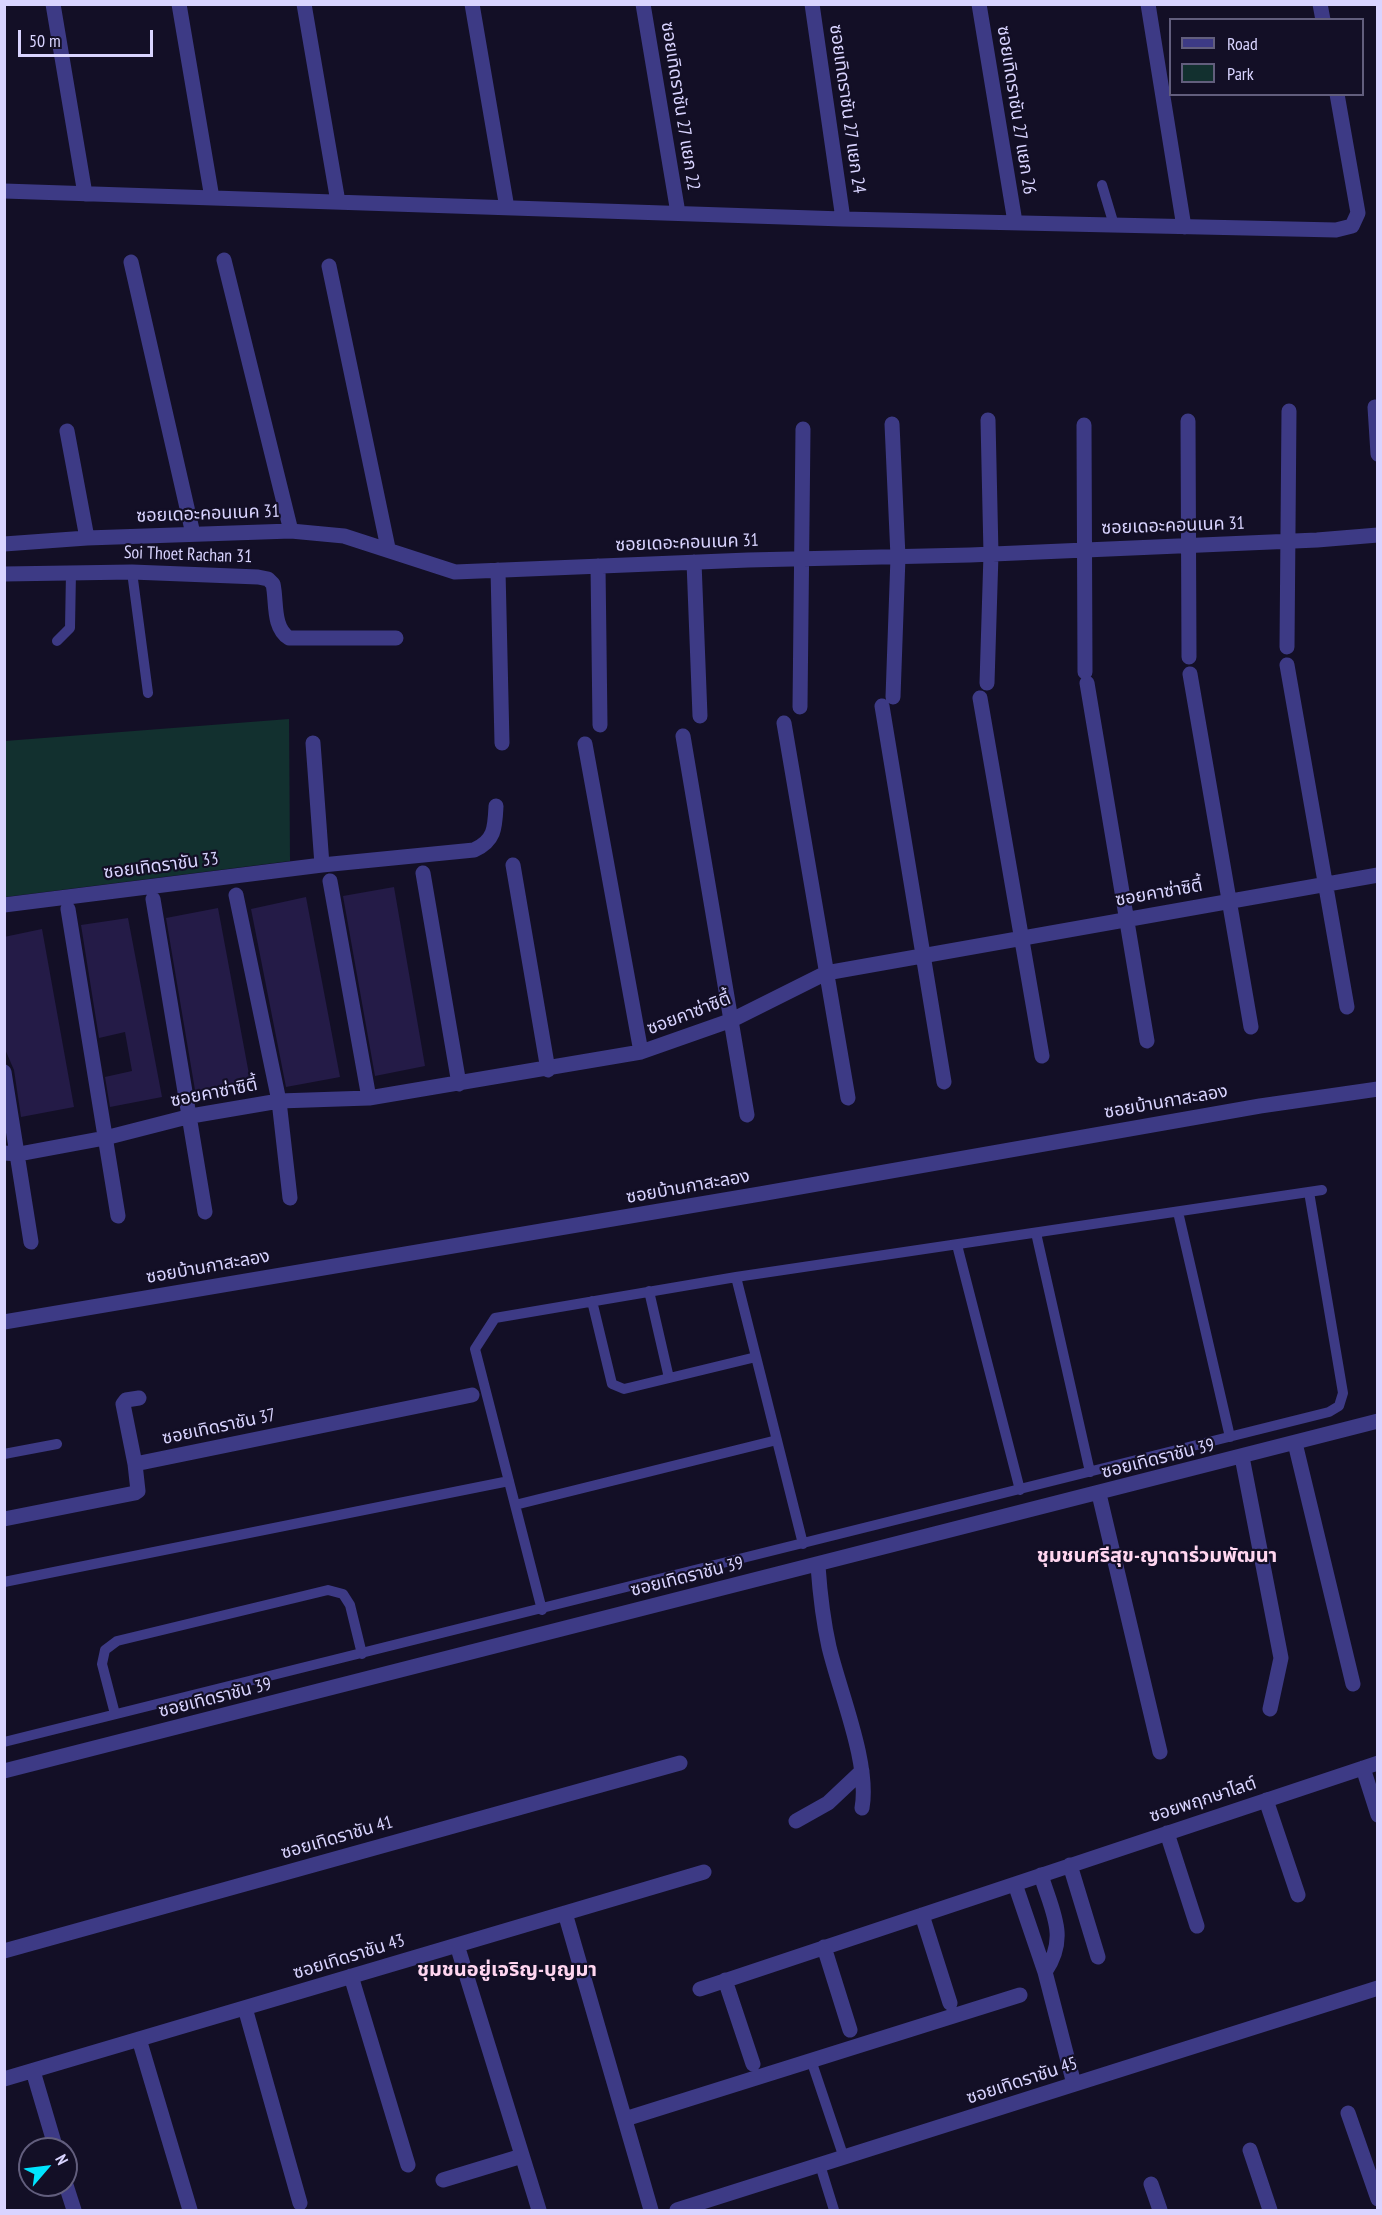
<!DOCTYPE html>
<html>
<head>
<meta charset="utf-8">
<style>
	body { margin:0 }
	#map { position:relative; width:1382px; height:2215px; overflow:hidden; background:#130f26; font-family:"PT Sans Narrow",sans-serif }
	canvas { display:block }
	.frame { position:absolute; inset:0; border:6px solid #d9d4ff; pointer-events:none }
	.legend { position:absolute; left:1169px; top:18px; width:195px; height:78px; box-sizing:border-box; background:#130f26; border:2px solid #625e7d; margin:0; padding:8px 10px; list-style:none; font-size:18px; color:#d9d4ff }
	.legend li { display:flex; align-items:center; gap:12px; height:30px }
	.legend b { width:30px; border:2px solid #625e7d }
	.north { position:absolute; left:18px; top:2137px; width:60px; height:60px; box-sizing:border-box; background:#130f26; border:2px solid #625e7d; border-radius:50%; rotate:62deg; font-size:16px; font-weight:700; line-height:24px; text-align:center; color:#d9d4ff }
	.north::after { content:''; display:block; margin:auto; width:21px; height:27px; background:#00e5ff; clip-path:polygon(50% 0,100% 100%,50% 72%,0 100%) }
	.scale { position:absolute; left:18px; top:30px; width:135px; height:27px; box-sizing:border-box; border:3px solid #d9d4ff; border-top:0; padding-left:8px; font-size:18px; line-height:21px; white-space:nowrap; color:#d9d4ff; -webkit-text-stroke:4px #130f26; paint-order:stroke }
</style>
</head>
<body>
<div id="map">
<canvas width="1382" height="2215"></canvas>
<div class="frame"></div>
<ul class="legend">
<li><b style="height:8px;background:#3d3a85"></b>Road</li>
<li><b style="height:16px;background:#12302f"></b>Park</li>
</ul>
<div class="north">N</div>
<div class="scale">50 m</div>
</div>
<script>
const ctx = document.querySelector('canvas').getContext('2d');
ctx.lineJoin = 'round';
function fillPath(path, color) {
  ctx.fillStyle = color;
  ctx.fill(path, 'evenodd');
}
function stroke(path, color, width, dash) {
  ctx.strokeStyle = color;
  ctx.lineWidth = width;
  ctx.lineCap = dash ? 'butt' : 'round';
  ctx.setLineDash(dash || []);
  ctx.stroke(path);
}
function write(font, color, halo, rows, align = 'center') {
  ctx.font = font + ' "PT Sans Narrow","Noto Sans Thai",sans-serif';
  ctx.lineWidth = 4.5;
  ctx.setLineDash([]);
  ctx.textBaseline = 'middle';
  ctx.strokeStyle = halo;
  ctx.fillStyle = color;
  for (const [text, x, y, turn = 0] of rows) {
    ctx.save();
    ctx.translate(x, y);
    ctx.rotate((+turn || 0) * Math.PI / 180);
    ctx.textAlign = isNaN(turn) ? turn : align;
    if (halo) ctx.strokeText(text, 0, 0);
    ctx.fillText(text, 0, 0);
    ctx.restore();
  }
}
fillPath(new Path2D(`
	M 289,719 L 290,861 L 5,897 L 5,741 Z`), '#12302f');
fillPath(new Path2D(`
	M 394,887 L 425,1066 L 375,1076 L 343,896 Z
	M 306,897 L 340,1077 L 286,1087 L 251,909 Z
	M 218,908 L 251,1085 L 196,1096 L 166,918 Z
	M 128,918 L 162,1097 L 110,1107 L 105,1077 L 132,1071 L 125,1032 L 99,1038 L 81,925 Z
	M 42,929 L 74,1107 L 21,1117 L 14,1070 L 4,1047 L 4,937 Z`), '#241b47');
stroke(new Path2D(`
	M 1102,185 L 1114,225
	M 132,572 L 148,693
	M 57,641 L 70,628 L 71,572
	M 1178,1212 L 1230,1437
	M 1036,1233 L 1090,1472
	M 957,1245 L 1020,1490
	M 736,1277 L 803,1544
	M 649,1291 L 669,1378
	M 592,1301 L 612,1384 L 624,1389 L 756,1357
	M 4,1454 L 57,1444
	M 515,1505 L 777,1440
	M 4,1582 L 509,1481
	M 542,1610 L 475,1349 L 495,1318 L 736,1277 L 1322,1190
	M 115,1714 L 102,1664 L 105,1650 L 117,1641 L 328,1590 L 343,1594 L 350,1605 L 362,1654
	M 4,1742 L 1329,1412 L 1339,1406 L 1343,1393 L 1309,1192
	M 811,2060 L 844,2158
	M 820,2165 L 834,2210`), '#3d3a85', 10);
stroke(new Path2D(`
	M 53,4 L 85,194
	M 179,4 L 212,198
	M 304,4 L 338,202
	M 472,4 L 507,208
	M 643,4 L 678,213
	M 812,4 L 843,219
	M 979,4 L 1015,222
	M 1148,4 L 1184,227
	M 1320,4 L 1323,20
	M 4,191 L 843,219 L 1336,230 L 1352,226 L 1358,213 L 1337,94
	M 224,260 L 291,531
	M 131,262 L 193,534
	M 329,266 L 388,548
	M 1375,407 L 1378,454
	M 1188,421 L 1189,657
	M 892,424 L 898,557 L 893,697
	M 1084,425 L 1085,672
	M 67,431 L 87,538
	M 4,544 L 87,538 L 291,531 L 344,536 L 455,572 L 748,560 L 970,555 L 1317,540 L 1378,535
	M 694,562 L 700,716
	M 598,566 L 600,725
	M 498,570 L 502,743
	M 4,574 L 132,572 L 258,577 L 268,579 L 273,584 C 277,601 272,627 289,638 L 396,638
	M 1287,647 L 1289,411
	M 1287,665 L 1347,1007
	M 1190,674 L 1251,1027
	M 987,683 L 991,554 L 988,420
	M 1087,683 L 1147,1041
	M 980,698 L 1042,1056
	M 882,706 L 944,1082
	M 800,707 L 803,429
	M 784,723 L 848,1098
	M 683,736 L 747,1115
	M 313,743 L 322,865
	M 585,744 L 641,1052
	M 513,865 L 548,1070
	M 423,873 L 459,1084
	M 330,881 L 369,1098
	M 236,895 L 279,1101 L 290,1198
	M 153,899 L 205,1212
	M 4,905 L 322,865 L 474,850 C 495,841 495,827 496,806
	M 68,909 L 118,1216
	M 4,1072 L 31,1242
	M 4,1153 L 19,1154 L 105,1138 L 191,1116 L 279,1101 L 369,1098 L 641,1052 L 732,1020 L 826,973 L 1378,875
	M 4,1322 L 760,1194 L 1260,1106 L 1378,1089
	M 1295,1443 L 1353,1684
	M 1242,1457 L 1281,1658 L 1270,1709
	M 135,1464 L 123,1404 L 126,1400 L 139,1398
	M 1099,1494 L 1160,1752
	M 4,1519 L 135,1493 L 138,1491 L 135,1464 L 472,1395
	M 818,1566 C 820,1594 823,1620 829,1647 C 840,1693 870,1764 862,1808
	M 1363,1768 L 1378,1815
	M 4,1771 L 1378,1421
	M 1266,1800 L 1298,1895
	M 796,1821 L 828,1803 L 862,1771
	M 1167,1833 L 1197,1926
	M 1070,1865 L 1098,1957
	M 1041,1875 C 1052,1912 1069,1937 1045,1972
	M 1015,1884 L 1045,1972 L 1074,2084
	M 565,1913 L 651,2210
	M 922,1915 L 950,2003
	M 457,1945 L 539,2210
	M 824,1947 L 850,2030
	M 4,1951 L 680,1763
	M 351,1976 L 408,2165
	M 725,1980 L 753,2064
	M 700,1989 L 1378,1763
	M 245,2008 L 300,2203
	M 139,2039 L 190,2210
	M 33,2071 L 56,2149
	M 4,2079 L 704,1872
	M 1348,2113 L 1378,2199
	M 625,2119 L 1020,1995
	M 1250,2150 L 1270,2210
	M 443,2180 L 522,2156
	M 1151,2184 L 1160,2210
	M 66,2185 L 74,2210
	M 677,2210 L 1378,1988`), '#3d3a85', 15);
write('18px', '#d9d4ff', '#130f26', [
	["ซอยเทิดราชัน 27 แยก 22",680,106,81],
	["ซอยเทิดราชัน 27 แยก 24",847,109,82],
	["ซอยเทิดราชัน 27 แยก 26",1016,110,81],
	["ซอยเดอะคอนเนค 31",208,514,-2],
	["ซอยเดอะคอนเนค 31",1173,526,-2],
	["ซอยเดอะคอนเนค 31",687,543,-2],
	["Soi Thoet Rachan 31",188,555,2],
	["ซอยเทิดราชัน 33",161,866,-7],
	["ซอยคาซ่าซิตี้",1159,893,-10],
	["ซอยคาซ่าซิตี้",689,1014,-21],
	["ซอยคาซ่าซิตี้",214,1093,-11],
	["ซอยบ้านกาสะลอง",1166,1102,-10],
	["ซอยบ้านกาสะลอง",688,1187,-10],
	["ซอยบ้านกาสะลอง",208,1267,-10],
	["ซอยเทิดราชัน 37",219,1427,-12],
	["ซอยเทิดราชัน 39",1158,1459,-14],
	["ซอยเทิดราชัน 39",687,1577,-14],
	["ซอยเทิดราชัน 39",215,1698,-14],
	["ซอยพฤกษาไลต์",1203,1800,-18],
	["ซอยเทิดราชัน 41",337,1838,-16],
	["ซอยเทิดราชัน 43",349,1957,-17],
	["ซอยเทิดราชัน 45",1022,2081,-18]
]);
write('bold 20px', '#ffd6f0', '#130f26', [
	["ชุมชนศรีสุข-ญาดาร่วมพัฒนา",1157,1556],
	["ชุมชนอยู่เจริญ-บุญมา",507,1970]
]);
</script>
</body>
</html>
